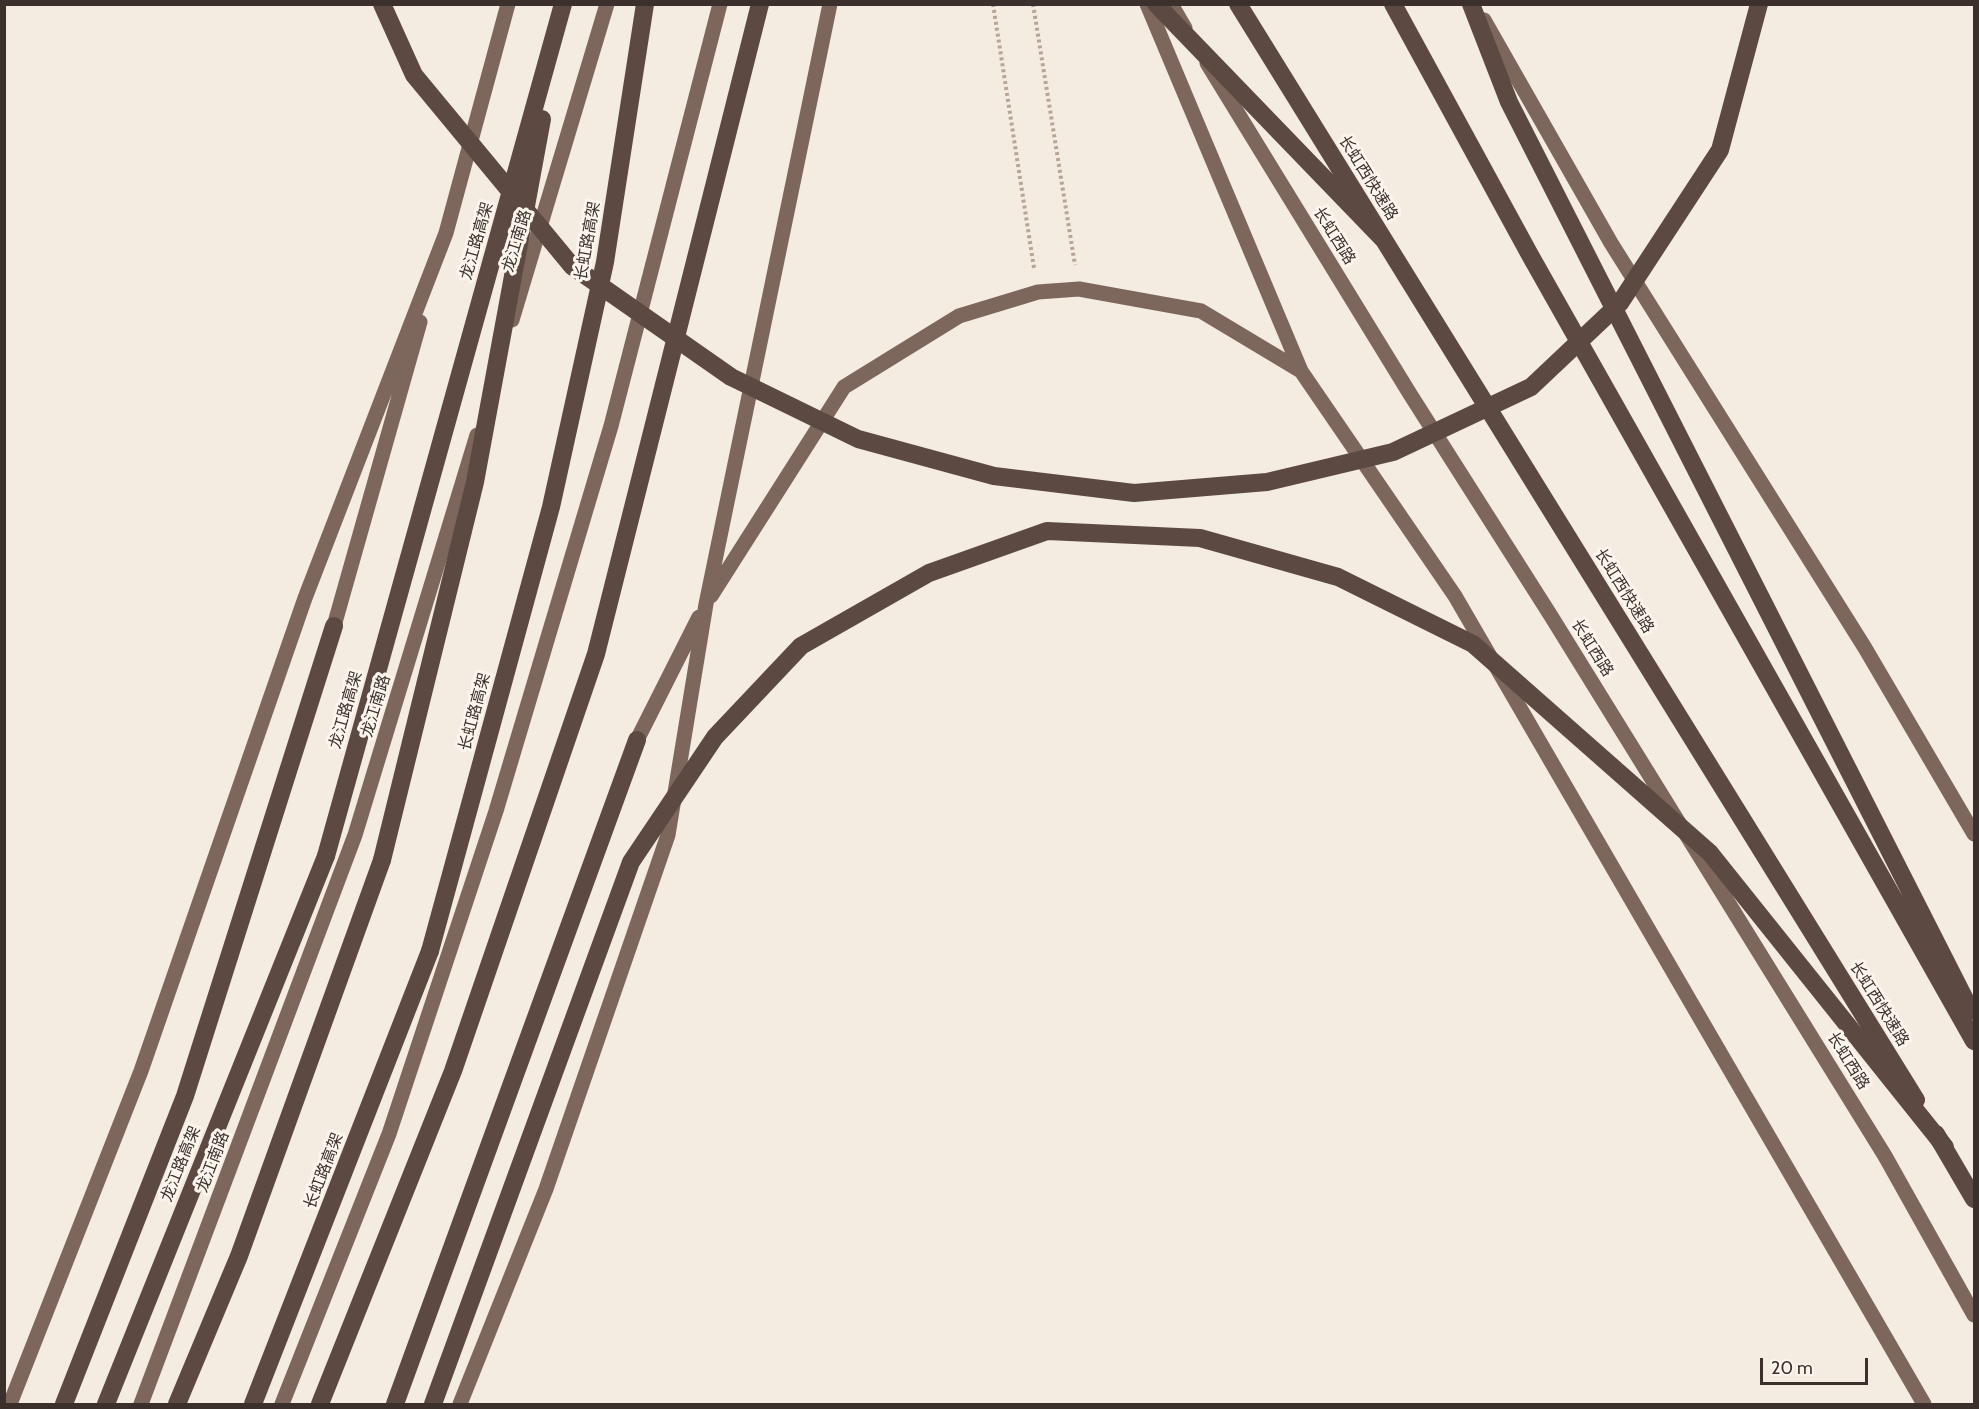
<!DOCTYPE html>
<html>
<head>
<meta charset="utf-8">
<style>
	body { margin:0 }
	#map { position:relative; width:1979px; height:1409px; overflow:hidden; background:#f4ebe1; font-family:Cabin,sans-serif }
	canvas { display:block }
	.frame { position:absolute; inset:0; border:6px solid #3b302b; pointer-events:none }
	.scale { position:absolute; left:1760px; top:1358px; width:108px; height:27px; box-sizing:border-box; border:3px solid #3b302b; border-top:0; padding-left:8px; font-size:18px; line-height:21px; white-space:nowrap; color:#3b302b; -webkit-text-stroke:4px #fbf5ee; paint-order:stroke }
</style>
</head>
<body>
<div id="map">
<canvas width="1979" height="1409"></canvas>
<div class="frame"></div>
<div class="scale">20 m</div>
</div>
<script>
const ctx = document.querySelector('canvas').getContext('2d');
ctx.lineJoin = 'round';
function stroke(path, color, width, dash) {
  ctx.strokeStyle = color;
  ctx.lineWidth = width;
  ctx.lineCap = dash ? 'butt' : 'round';
  ctx.setLineDash(dash || []);
  ctx.stroke(path);
}
function write(font, color, halo, rows, align = 'center') {
  ctx.font = font + ' Cabin,"Noto Sans SC",sans-serif';
  ctx.lineWidth = 6;
  ctx.setLineDash([]);
  ctx.textBaseline = 'middle';
  ctx.strokeStyle = halo;
  ctx.fillStyle = color;
  for (const [text, x, y, turn = 0] of rows) {
    ctx.save();
    ctx.translate(x, y);
    ctx.rotate((+turn || 0) * Math.PI / 180);
    ctx.textAlign = isNaN(turn) ? turn : align;
    if (halo) ctx.strokeText(text, 0, 0);
    ctx.fillText(text, 0, 0);
    ctx.restore();
  }
}
stroke(new Path2D(`
	M 993,4 L 1034,268
	M 1033,4 L 1075,265`), '#b9a596', 4, [3, 3]);
stroke(new Path2D(`
	M 1147,4 L 1301,371 L 1455,596 L 1924,1404
	M 1171,4 L 1185,28
	M 1484,20 L 1611,243 L 1865,648 L 1974,834
	M 1207,63 L 1410,394 L 1551,616 L 1885,1156 L 1974,1315
	M 512,320 L 607,4
	M 711,596 L 844,387 L 959,316 L 1038,292 L 1079,289 L 1201,311 L 1301,371
	M 334,626 L 420,322
	M 637,740 L 699,617
	M 10,1404 L 141,1071 L 305,598 L 446,233 L 508,4
	M 141,1404 L 355,835 L 477,435
	M 282,1404 L 389,1134 L 496,811 L 611,426 L 720,4
	M 460,1404 L 546,1189 L 668,835 L 706,604 L 830,4`), '#7d675c', 15);
stroke(new Path2D(`
	M 1238,4 L 1916,1100
	M 1393,4 L 1530,255 L 1974,1041
	M 1471,4 L 1509,102 L 1971,1011
	M 1936,1134 L 1974,1199
	M 64,1404 L 185,1096 L 334,626
	M 106,1404 L 326,856
	M 177,1404 L 239,1256 L 382,860
	M 253,1404 L 430,951
	M 395,1404 L 637,740`), '#5c4a42', 18);
stroke(new Path2D(`
	M 382,4 L 414,75 L 572,266 L 731,377 L 858,439 L 994,476 L 1134,493 L 1267,482 L 1393,452 L 1531,387 L 1620,303 L 1720,150 L 1759,4
	M 1156,4 L 1382,238
	M 326,856 L 563,4
	M 382,860 L 475,482 L 542,119
	M 430,951 L 551,507 L 605,262 L 645,4
	M 320,1404 L 453,1071 L 596,654 L 760,4
	M 433,1404 L 631,862 L 715,737 L 801,646 L 929,573 L 1047,531 L 1200,538 L 1338,577 L 1473,644 L 1710,853 L 1945,1147`), '#5c4a42', 18);
write('16px', '#3b302b', '#fbf5ee', [
	["长虹西快速路",1368,178,58],
	["长虹西路",1334,236,58],
	["龙江路高架",477,241,-74],
	["龙江南路",517,241,-73],
	["长虹路高架",588,241,-80],
	["长虹西快速路",1624,591,58],
	["长虹西路",1592,648,58],
	["龙江南路",376,706,-73],
	["龙江路高架",346,710,-74],
	["长虹路高架",475,712,-75],
	["长虹西快速路",1879,1004,58],
	["长虹西路",1848,1061,58],
	["龙江南路",213,1162,-69],
	["龙江路高架",181,1164,-68],
	["长虹路高架",324,1171,-69]
]);
</script>
</body>
</html>
